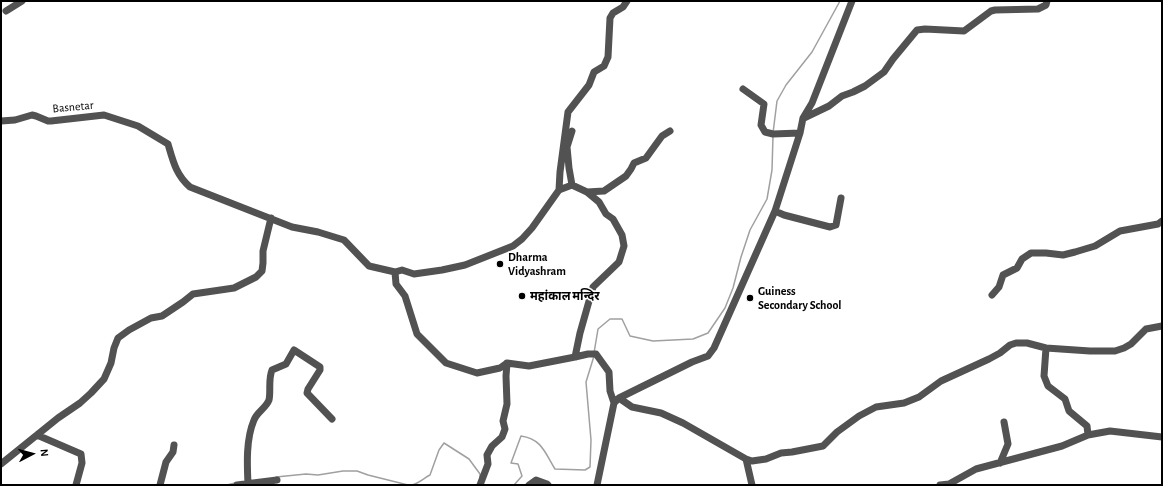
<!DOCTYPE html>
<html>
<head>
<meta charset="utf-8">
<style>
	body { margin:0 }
	#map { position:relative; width:1163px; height:486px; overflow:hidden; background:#fff; font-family:"Alegreya Sans",sans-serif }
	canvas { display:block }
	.frame { position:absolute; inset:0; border:2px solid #000; pointer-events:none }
	.north { position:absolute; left:12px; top:434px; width:40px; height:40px; -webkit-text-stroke:3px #fff; paint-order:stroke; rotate:84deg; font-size:11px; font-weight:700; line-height:16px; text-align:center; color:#000 }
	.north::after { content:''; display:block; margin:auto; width:14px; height:18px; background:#000; clip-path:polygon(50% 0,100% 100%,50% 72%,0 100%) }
</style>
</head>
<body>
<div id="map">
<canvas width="1163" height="486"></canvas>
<div class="frame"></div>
<div class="north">N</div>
</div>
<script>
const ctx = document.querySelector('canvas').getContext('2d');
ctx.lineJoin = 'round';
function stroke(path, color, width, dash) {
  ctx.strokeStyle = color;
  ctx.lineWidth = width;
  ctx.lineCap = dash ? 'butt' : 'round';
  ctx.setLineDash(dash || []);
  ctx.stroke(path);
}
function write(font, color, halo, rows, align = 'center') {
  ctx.font = font + ' "Alegreya Sans","Noto Sans Devanagari",sans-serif';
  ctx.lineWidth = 3;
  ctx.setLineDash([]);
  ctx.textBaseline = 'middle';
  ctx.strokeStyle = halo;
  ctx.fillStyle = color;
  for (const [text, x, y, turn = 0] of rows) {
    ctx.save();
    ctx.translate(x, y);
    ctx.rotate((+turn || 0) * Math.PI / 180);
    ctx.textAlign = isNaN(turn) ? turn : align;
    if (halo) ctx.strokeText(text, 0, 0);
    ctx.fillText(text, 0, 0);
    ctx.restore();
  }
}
stroke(new Path2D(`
	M 773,133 L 777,101 L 786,85 L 812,52 L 840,1
	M 594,353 L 598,329 L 610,319 L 622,319 L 630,336 L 653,341 L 693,339 L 708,333 L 725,308 L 733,288 L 741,257 L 750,230 L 767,199 L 772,170 L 773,136
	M 276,477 L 306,474 L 318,475 L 343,471 L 357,471 L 368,475 L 408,485
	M 227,485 L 235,483
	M 412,485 C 419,483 424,478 430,475 L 439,450 L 444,443 L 469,459 L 480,474 L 480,477
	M 514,485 L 522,476 L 518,464 L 511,463 L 521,436 C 542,439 545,453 555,469 L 585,470 L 590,467 L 591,440 L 586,382 L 594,356`), '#a0a0a0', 1.5);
stroke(new Path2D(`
	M 6,11 L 22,1
	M 743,89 L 764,104 L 761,125 L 765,132 L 773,134 L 800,133
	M 804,118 L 829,106 L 842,96 L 853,92 L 865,86 L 884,72 L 893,59 L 917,30 L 925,29 L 964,31 L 991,11 L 995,10 L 1038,9 L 1046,5 L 1047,1
	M 1,121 L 15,120 L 32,115 L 36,116 L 48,121 L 51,121 L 104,115 L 138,126 L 168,144 C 173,161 176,175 190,187 L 292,227 L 318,232 L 344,240 L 369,266 L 395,272 L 402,270 L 414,274 L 442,270 L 465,265 L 513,246 L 522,239 L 532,228 L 559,190 L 572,185 L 587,192 L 604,191 L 626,176 L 631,169 L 634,163 L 646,158 L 662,136 L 670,131
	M 572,185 L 569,168 L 567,147 L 572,131
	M 559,190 L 560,172 L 568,112 L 589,85 L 594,72 L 604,66 L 608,57 L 610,18 L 613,13 L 623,7 L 627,1
	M 775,211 L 784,215 L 830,227 L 836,225 L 841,198
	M 395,272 L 396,284 L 405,296 L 417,334 L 446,363 L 477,373 L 500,368 L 507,363 L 529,366 L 575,357 L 588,354 L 596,354 L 609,372 L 610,391 L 614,403
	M 992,295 L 999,287 L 1003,275 L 1017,268 L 1022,259 L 1031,253 L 1046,253 L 1063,255 L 1075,252 L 1095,246 L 1120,231 L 1158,224 L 1162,221
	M 1046,348 L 1044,376 L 1048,386 L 1065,399 L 1069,411 L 1087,426 L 1088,435 L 1110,431 L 1162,437
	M 575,357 L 580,333 L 593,287 L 619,262 L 624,246 L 622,235 L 613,219 L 606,214 L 599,202 L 587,192
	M 619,398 L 632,407 L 661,413 L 683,423 L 746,459 L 752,461 L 766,459 L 781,453 L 792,452 L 823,446 L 837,432 L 859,416 L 876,407 L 904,403 L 919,397 L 941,381 L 989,359 L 1000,353 L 1010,345 L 1016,343 L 1027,343 L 1046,348 L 1090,351 L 1115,351 L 1124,348 L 1131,344 L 1146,329 L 1162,326
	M 37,435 L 81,454 L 82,463 L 76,485
	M 746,459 L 752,485
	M 1000,463 L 1008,444 L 1004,422
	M 1,464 L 58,418 L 80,403 L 91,393 L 104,379 L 111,363 L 114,348 L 118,338 L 129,330 L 151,318 L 162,316 L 183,302 L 193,294 L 234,288 L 256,277 L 262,271 L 263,263 L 263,251 L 271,218
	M 248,484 C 247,463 246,439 254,420 C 257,412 266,408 269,400 C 271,391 268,380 272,370 L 286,364 L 294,350 L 320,367 L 320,370 L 308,389 L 307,393 L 332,419
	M 160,485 L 166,462 L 173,452 L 174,445
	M 237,485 L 277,480
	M 480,485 L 488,464 L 487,455 L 492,446 L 502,437 L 505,429 L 503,421 L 507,404 L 506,376 L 507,363
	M 529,485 L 536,480 L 547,484 L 548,485
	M 597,485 L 614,403 L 619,398 L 692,362 L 708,356 L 714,348 L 775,211 L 800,133 L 803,118 L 812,103 L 852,1
	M 940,485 L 949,484 L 976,469 L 1062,446 L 1088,435`), '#525252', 7);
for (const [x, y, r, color] of [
	[500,264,4,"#000"],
	[522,296,4,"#000"],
	[750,298,4,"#000"]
]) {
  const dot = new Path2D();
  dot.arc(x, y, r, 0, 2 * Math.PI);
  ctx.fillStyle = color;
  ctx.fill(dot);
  stroke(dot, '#fff', 1.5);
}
write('12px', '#000', '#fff', [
	["Basnetar",73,107,-5]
]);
write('bold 12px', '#000', '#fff', [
	["Dharma",508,257],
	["Vidyashram",508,271],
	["Guiness",758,291],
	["Secondary School",758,305],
	["महांकाल मन्दिर",530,296]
], 'left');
</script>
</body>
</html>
